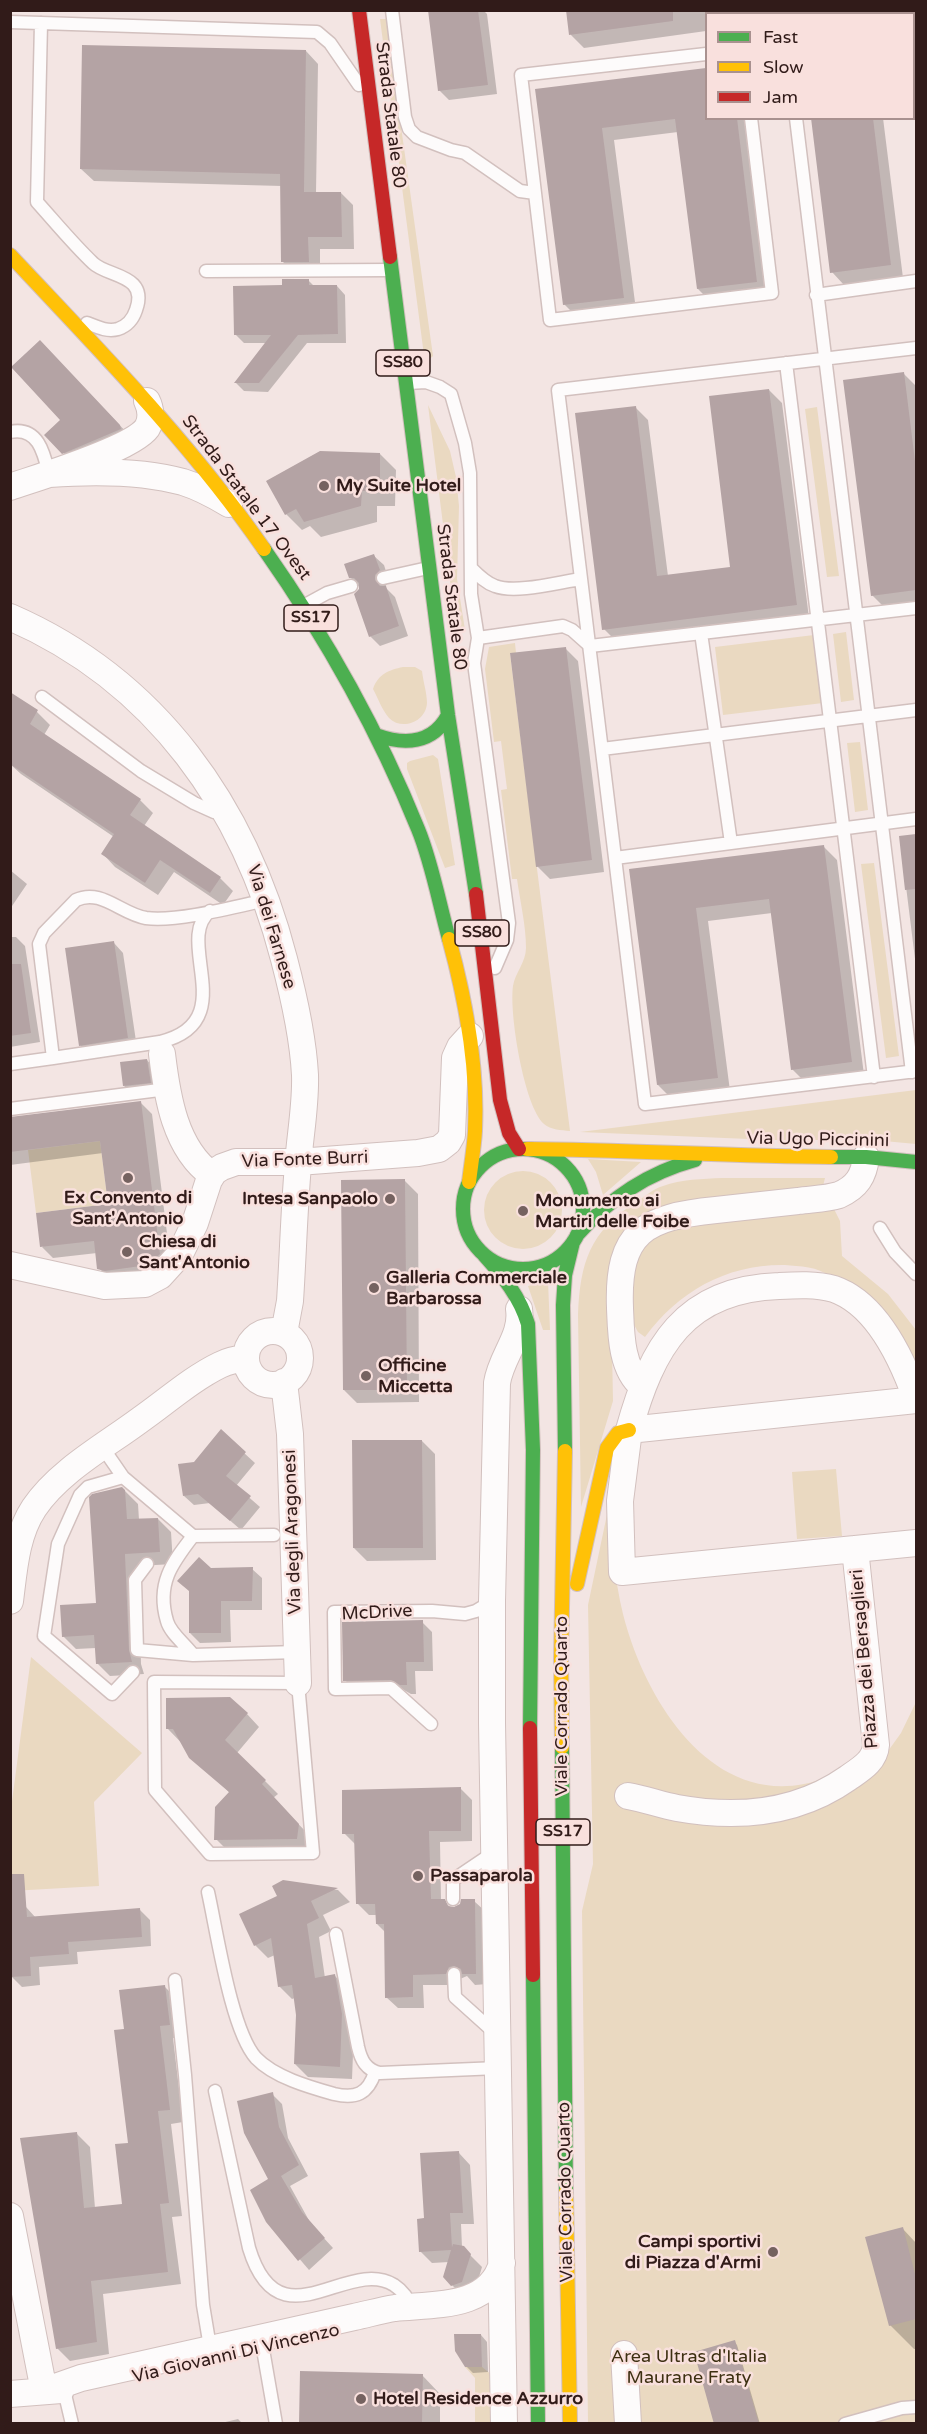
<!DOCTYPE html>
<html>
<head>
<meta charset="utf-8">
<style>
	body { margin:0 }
	#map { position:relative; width:927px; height:2434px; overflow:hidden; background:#f3e5e3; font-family:"Varela Round",sans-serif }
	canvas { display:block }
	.frame { position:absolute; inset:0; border:12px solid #311b19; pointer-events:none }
	.legend { position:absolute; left:705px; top:12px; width:210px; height:108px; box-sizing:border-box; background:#f9e0dd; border:2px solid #a9918f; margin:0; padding:8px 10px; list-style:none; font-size:18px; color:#311b19 }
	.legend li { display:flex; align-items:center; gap:12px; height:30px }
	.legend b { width:30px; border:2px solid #a9918f }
</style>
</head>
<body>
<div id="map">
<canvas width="927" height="2434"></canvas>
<div class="frame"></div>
<ul class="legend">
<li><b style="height:8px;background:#4caf50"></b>Fast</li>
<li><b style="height:8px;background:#ffc107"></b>Slow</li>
<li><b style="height:8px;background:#c62828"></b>Jam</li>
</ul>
</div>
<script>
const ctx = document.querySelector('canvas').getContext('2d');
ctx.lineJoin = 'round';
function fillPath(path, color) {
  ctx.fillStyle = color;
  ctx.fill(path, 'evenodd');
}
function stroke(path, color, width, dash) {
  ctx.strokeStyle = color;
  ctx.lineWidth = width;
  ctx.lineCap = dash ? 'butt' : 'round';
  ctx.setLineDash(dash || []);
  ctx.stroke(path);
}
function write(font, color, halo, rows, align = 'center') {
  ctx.font = font + ' "Varela Round",sans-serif';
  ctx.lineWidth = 5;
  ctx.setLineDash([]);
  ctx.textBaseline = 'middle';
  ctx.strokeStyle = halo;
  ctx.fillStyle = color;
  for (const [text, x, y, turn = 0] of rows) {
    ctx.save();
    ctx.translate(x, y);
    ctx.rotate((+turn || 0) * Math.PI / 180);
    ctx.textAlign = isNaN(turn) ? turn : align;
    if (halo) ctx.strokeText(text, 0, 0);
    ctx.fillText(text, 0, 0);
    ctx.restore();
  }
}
fillPath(new Path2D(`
	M 380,19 L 386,19 L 433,356 L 425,363 Z
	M 428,405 L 450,451 L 456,477 L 459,506 L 457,579 L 465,630 L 456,628 Z
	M 817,407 L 839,576 L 827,577 L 805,409 Z
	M 846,632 L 854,700 L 841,702 L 833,634 Z
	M 814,635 L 823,703 L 723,715 L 715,647 Z
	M 515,643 L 516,653 L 510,654 L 570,1131 C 561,1130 551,1130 544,1124 C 524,1106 509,1013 513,986 C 515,973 526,962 526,948 C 526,925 520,901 517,879 L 512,879 L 501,790 L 507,789 L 501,741 L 494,742 L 485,669 L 489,647 Z
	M 403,667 L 415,667 L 422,671 C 423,681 427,693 427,703 C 426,722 402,731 389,718 C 382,710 378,698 373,689 C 378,674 389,670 403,667 Z
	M 860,742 L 868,810 L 855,812 L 847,743 Z
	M 433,755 L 438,759 L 455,865 L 445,868 L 407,769 L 407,763 L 410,761 Z
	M 874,863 L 899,1056 L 886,1058 L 861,864 Z
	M 916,1090 L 916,1144 L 873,1140 L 773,1140 L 580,1132 Z
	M 100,1141 L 108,1204 L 36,1213 L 28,1150 Z
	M 588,1159 L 641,1162 L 603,1195 L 596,1172 Z
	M484 1210a39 39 0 1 1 78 0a39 39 0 1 1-78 0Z
	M 722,1178 L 825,1178 L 823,1186 L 663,1208 L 611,1296 L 613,1401 L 581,1507 L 578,1315 C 580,1263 590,1231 635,1203 C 644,1197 653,1189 663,1186 C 681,1179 703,1179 722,1178 Z
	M 833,1207 L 840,1221 L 842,1256 L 888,1294 L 916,1330 L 916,1376 C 896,1353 876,1330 856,1307 C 848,1297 839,1284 829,1276 C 819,1267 799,1266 785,1265 C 727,1264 679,1291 645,1337 L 638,1332 L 632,1321 L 631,1273 L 639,1249 L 668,1228 Z
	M 548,1281 L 550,1330 L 543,1330 L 528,1286 Z
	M 836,1469 L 842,1536 L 797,1539 L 792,1472 Z
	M 609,1505 C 612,1541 614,1578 623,1614 C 643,1694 706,1803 804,1784 C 823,1781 842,1768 859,1760 L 842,1773 L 717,1821 L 883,1758 L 901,1733 L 916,1702 L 916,2423 L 588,2424 L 582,1911 L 593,1864 L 588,1605 Z
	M 31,1657 L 142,1753 L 94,1802 L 99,1886 L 11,1891 L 11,1809 Z
	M 465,2367 L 482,2367 L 492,2375 L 492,2423 L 475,2423 L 475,2378 Z`), '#ead9c1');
fillPath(new Path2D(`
	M 429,10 L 483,10 L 487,14 L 497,94 L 449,100 L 439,90 Z
	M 567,10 L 822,10 L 822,14 L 706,14 L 706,31 L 584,48 L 571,35 Z
	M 914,44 L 916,44 L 916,103 L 914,104 Z
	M 306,51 L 318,64 L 316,193 L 341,193 L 353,205 L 354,249 L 320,249 L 320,274 L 295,274 L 283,262 L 282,186 L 94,181 L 81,169 Z
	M 706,69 L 706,118 L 747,118 L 769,295 L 711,302 L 698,289 L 678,132 L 614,140 L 636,310 L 577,317 L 564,304 L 537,90 Z
	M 812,118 L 883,118 L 903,278 L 844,285 L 832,272 Z
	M 308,280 L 315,287 L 337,286 L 345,295 L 346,343 L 307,343 L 268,392 L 244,391 L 236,383 L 266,343 L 244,343 L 235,334 L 283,287 Z
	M 50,352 L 130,436 L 73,463 L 46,435 L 63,420 Z
	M 904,374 L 916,386 L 916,604 L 885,608 L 872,595 Z
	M 769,390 L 782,403 L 809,618 L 617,642 L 604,629 L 635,407 L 648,420 L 668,576 L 732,568 Z
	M 380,454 L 396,470 L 395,506 L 377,506 L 377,522 L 321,537 L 310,526 L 302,530 L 286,514 Z
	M 374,556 L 384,565 L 389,581 L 385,587 L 395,597 L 408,636 L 380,646 L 370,636 L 360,588 L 350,577 Z
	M 565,648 L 578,661 L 604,872 L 550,879 L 537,866 Z
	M 10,694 L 37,712 L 50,725 L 44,735 L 140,800 L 153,813 L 144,826 L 220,878 L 233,891 L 223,905 L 174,872 L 158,895 L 115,867 L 103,854 L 114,837 L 21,774 L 10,764 Z
	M 916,836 L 916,967 L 900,838 Z
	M 824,847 L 837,860 L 864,1075 L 805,1082 L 792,1069 L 772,913 L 708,921 L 730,1091 L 671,1098 L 658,1085 L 631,871 Z
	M 10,870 L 27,884 L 10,909 Z
	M 10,937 L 16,937 L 25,946 L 40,1042 L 10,1047 Z
	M 114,943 L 123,953 L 137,1048 L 90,1055 L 80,1045 Z
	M 147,1060 L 153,1067 L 156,1089 L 131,1092 L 124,1086 Z
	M 140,1102 L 152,1114 L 171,1265 L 110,1280 L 99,1268 L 97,1253 L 53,1258 L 42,1247 L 110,1205 L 103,1153 L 10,1165 L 10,1118 Z
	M 405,1181 L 418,1194 L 419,1402 L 357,1403 L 344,1390 Z
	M 221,1432 L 255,1463 L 236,1486 L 260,1507 L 241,1530 L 210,1503 L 194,1505 L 184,1496 L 195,1464 Z
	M 422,1441 L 435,1454 L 436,1560 L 367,1561 L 354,1548 Z
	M 125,1491 L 138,1504 L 139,1520 L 158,1519 L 171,1532 L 173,1564 L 138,1566 L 141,1664 L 144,1674 L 110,1676 L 97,1663 L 96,1648 L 76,1649 L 63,1636 L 97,1604 Z
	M 210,1569 L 252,1569 L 262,1578 L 262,1610 L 230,1610 L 231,1642 L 200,1643 L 190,1633 Z
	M 422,1622 L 432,1632 L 433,1671 L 415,1671 L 416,1694 L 411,1694 L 402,1689 L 354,1690 L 345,1680 Z
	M 247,1714 L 259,1727 L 237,1753 L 278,1794 L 273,1798 L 312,1838 L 309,1852 L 229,1852 L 216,1839 L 230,1793 L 167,1728 Z
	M 460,1788 L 472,1800 L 472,1841 L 440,1842 L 441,1901 L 444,1901 L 451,1908 L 474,1901 L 486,1912 L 487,1984 L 475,1985 L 467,1976 L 460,1979 L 457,1985 L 423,1985 L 424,2008 L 398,2008 L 386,1997 L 385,1932 L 377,1924 L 377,1915 L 369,1915 L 357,1903 L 355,1844 L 344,1833 Z
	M 284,1882 L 338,1890 L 350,1902 L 323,1915 L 331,1931 L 319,1937 L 325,1978 L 335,1976 L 348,1989 L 354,2028 L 352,2079 L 308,2077 L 295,2064 L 297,2015 L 295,1998 L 292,1999 L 279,1986 L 275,1955 L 268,1958 L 255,1945 Z
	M 26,1907 L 36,1918 L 140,1910 L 150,1920 L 151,1946 L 77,1952 L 78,1964 L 39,1967 L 40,1985 L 22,1987 L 12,1977 Z
	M 164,1986 L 177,1999 L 182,2037 L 173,2038 L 183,2122 L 171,2124 L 182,2216 L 172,2217 L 181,2284 L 103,2294 L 109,2354 L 70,2361 L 57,2348 L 77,2134 L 90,2147 L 95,2208 L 124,2205 L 129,2144 Z
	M 272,2094 L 282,2104 L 288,2138 L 308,2176 L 290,2186 L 311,2224 L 333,2248 L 309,2270 L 267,2221 Z
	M 459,2153 L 470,2165 L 474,2224 L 461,2224 L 462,2247 L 482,2267 L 474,2294 L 464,2297 L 452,2285 L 449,2262 L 432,2263 L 420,2251 L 425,2220 Z
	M 903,2229 L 916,2243 L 916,2349 L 914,2349 L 890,2325 Z
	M 481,2335 L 487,2342 L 488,2372 L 473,2373 L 466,2366 Z
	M 734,2342 L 737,2345 L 760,2424 L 716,2424 Z
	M 422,2375 L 440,2394 L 440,2424 L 300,2424 Z
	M 238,2419 L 243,2424 L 217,2424 Z`), '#0003');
fillPath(new Path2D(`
	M 428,10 L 478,10 L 488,85 L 438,91 Z
	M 566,10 L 673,10 L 673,21 L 569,35 Z
	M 82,45 L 306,50 L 304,192 L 341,192 L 342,237 L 308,237 L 309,262 L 281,262 L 280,174 L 80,169 Z
	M 706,68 L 706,118 L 737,118 L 757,282 L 697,289 L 675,119 L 602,128 L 624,298 L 563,305 L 535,89 Z
	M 811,118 L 873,118 L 891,265 L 830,273 Z
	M 282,279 L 309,279 L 309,285 L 337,285 L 338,334 L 298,335 L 259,383 L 234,383 L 271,335 L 234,335 L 233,286 L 282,285 Z
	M 40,340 L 120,425 L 121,429 L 62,454 L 44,435 L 60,420 L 11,367 Z
	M 904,372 L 916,469 L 916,590 L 871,596 L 843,380 Z
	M 769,389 L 797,605 L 602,630 L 575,413 L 636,406 L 657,576 L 730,567 L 709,396 Z
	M 320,451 L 380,453 L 380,491 L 362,491 L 361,506 L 304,522 L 296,509 L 285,515 L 266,481 Z
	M 374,554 L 380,570 L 375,575 L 375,580 L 380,586 L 386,586 L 399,626 L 369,637 L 354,594 L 359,589 L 359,583 L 354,578 L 349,578 L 344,564 Z
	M 566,647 L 592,860 L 536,867 L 510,653 Z
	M 10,692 L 38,710 L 30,724 L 141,799 L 130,815 L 221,877 L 210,893 L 160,860 L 145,883 L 101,854 L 114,834 L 10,764 Z
	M 916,834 L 916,889 L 905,890 L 899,836 Z
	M 824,845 L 852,1062 L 791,1070 L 769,899 L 696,908 L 718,1078 L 657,1085 L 629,869 Z
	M 114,941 L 128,1038 L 79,1046 L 65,948 Z
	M 10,964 L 21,964 L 31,1033 L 10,1036 Z
	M 147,1059 L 151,1083 L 123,1086 L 120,1062 Z
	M 141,1101 L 160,1254 L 148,1265 L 105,1271 L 97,1269 L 94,1241 L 40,1247 L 36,1213 L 108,1204 L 100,1141 L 10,1152 L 10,1117 Z
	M 405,1179 L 407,1390 L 343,1390 L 341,1180 Z
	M 221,1429 L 246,1452 L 226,1476 L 251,1496 L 230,1521 L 198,1494 L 183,1496 L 178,1464 L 194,1462 Z
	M 352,1440 L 422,1440 L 423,1548 L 353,1548 Z
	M 122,1487 L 125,1490 L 127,1519 L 158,1518 L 160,1552 L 125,1554 L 129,1650 L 132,1662 L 96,1664 L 94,1635 L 62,1637 L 60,1605 L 96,1603 L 89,1497 L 92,1494 Z
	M 199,1557 L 211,1568 L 253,1567 L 252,1601 L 221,1601 L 221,1633 L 189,1633 L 189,1591 L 177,1581 Z
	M 423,1620 L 424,1662 L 406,1662 L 407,1685 L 400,1685 L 391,1680 L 343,1681 L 342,1622 Z
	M 230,1697 L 248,1713 L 225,1740 L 266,1780 L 262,1784 L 299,1824 L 297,1839 L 214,1840 L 215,1807 L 229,1792 L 189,1758 L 173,1729 L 166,1729 L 166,1698 Z
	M 461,1787 L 461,1831 L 429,1831 L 431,1899 L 445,1899 L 448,1906 L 454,1907 L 460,1904 L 461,1899 L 475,1899 L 476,1974 L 462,1974 L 461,1969 L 454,1966 L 449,1967 L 446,1974 L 413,1975 L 413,1997 L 385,1998 L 384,1924 L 376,1924 L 375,1904 L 356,1904 L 354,1834 L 342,1834 L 342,1790 Z
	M 10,1874 L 24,1874 L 27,1917 L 140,1908 L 142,1937 L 68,1942 L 69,1954 L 30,1957 L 31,1976 L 10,1977 Z
	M 283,1880 L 338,1888 L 311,1901 L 319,1918 L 307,1924 L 315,1978 L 335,1974 L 342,2014 L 340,2067 L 294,2064 L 296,2015 L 292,1985 L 278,1987 L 271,1938 L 254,1946 L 239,1914 L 277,1896 L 272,1886 Z
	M 165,1985 L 170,2025 L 160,2026 L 170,2110 L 158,2111 L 169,2203 L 160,2204 L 168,2272 L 91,2281 L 97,2342 L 56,2349 L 20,2138 L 77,2132 L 84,2208 L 122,2204 L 115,2144 L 128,2143 L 114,2030 L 124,2029 L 119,1990 Z
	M 273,2092 L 279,2127 L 299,2165 L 281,2176 L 302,2212 L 325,2238 L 298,2261 L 266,2222 L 250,2190 L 268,2179 L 244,2133 L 237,2101 Z
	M 459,2151 L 463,2213 L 450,2213 L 452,2247 L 453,2244 L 464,2246 L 471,2254 L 462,2282 L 451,2286 L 443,2277 L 451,2250 L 419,2252 L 417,2219 L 424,2218 L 420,2153 Z
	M 903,2227 L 916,2278 L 916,2319 L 889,2326 L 865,2237 Z
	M 454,2334 L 481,2334 L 482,2367 L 465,2367 L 455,2351 Z
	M 735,2340 L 759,2424 L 714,2424 L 694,2352 Z
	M 300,2371 L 423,2374 L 422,2424 L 299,2424 Z`), '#b4a3a4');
const lane = new Path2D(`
	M 392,10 L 405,117 L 409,129 L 417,137 L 451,150 L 465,153 L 520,191 L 535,193
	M 899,10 L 899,14
	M 10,22 L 317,32 L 330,43 L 359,85
	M 41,23 L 37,202 C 55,222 73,244 93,263 C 107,277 149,274 136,310 C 133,319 127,326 118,329 C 107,332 97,327 87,323
	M 914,27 L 916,26
	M 706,54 L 521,75 L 550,320 L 772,293 L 751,118
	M 796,118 L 912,1072
	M 206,271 L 391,270
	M 816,295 L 916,281
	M 916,348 L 558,390 L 645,1104 L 916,1071
	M 786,363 L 874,1077
	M 408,383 L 426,382 L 440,387 L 451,394 L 465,443 L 470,473 L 471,594 L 478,638 L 474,663 L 509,923 L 507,940 L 495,968
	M 10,432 C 38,426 44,453 49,474
	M 472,569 C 479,576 486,583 495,586 C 516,594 559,582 581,579
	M 383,578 L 428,568
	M 305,605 L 327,593 L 351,586
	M 701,633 L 731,843
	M 478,638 L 563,626 L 572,630 L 590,646 L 916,608
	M 42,697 L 141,771 L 194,803 L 214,812 L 224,808
	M 602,749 L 916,710
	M 615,858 L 916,819
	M 210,911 C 173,941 243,1022 160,1042 L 53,1058 L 39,944 L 44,933 L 76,900 C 101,888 121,914 146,918 C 177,922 234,907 266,900
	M 10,1064 L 53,1058
	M 10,1109 L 167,1089
	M 880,1228 L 895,1252 L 916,1274
	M 103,1448 L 123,1477 L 193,1536 L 274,1535
	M 123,1477 L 88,1487 L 80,1495 L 58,1544 L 44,1636 L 112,1694 L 133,1672
	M 193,1536 C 172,1563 156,1584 167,1621 C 170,1633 186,1645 193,1655 L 297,1652
	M 147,1564 L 135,1580 L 137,1650 L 193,1655
	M 154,1682 L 298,1683 L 313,1853 L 210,1854 L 155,1790 Z
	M 431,1724 L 391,1688 L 335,1689 L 334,1612 L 432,1611 L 465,1614 L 476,1611 L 491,1602
	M 208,1892 C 217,1932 231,2030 256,2058 C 274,2077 309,2087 334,2094 C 356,2099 368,2094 375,2072
	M 453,1899 L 453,1880 L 493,1853
	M 336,1934 L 358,2047 C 361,2060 366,2070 380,2073 L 498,2068
	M 454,1974 L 455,1997 L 495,2033
	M 175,1980 L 185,2075 L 203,2305 L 211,2353
	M 215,2091 L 249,2248 C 279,2347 347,2256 394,2285 C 403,2291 408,2297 410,2307
	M 261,2338 L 276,2424
	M 63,2386 L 72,2424
	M 845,2424 L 902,2408 L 916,2407`);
const street = new Path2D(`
	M 49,474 C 90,471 143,471 183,482 C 199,487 214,495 229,504
	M 10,487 C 39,477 132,449 147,428 C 152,420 151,409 147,401
	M 10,617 C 157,681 245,808 284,959 C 294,997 303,1036 305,1075 C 306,1105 300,1135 298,1165 C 294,1211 293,1256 290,1301 L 284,1333
	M 162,1054 C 167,1096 175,1149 212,1175
	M 10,1265 L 105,1286 L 145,1284 L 160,1276 L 180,1254 L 195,1223 L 209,1180 L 214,1172 L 222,1167 L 236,1162 L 298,1162 L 418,1153 L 439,1149 L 448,1142 L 452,1135 L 455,1058 L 460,1047 L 470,1036
	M246 1358a27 27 0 1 1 54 0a27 27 0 1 1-54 0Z
	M 284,1382 L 290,1434 L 298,1683
	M 642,1386 C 621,1369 621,1333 620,1308 C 617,1231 645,1217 716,1210 C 743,1207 771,1204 798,1201 C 812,1199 826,1199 839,1195 C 857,1187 864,1176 866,1157
	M 916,1398 C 902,1359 877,1304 834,1289 C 816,1284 797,1285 779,1286 C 684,1289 652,1347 629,1430 L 916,1400
	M 629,1430 L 620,1501 L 622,1572 L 916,1543
	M 10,1601 C 14,1570 16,1535 34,1508 C 59,1471 105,1446 140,1420 C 166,1402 191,1379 220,1365 C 228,1361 237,1359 246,1358
	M 628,1796 C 645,1799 661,1805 677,1808 C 738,1819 797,1814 848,1778 C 861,1769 875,1761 876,1745 L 855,1549
	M 10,2216 L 44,2391
	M 624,2354 L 628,2424
	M 44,2391 L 81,2378 L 354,2317 C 368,2314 382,2310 395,2308 C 433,2304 490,2309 502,2263
	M 10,2394 L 61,2390
	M 504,2424 L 492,1723 L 492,1601 L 497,1383 C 501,1356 523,1336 519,1309`);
const fast = new Path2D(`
	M 390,257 L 448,715 L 476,894
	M 264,549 C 325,636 378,730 418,829 C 432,863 439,903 449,939
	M 376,735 C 404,745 433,744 448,715
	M463 1209a60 60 0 1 1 120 0a60 60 0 1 1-120 0Z
	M 831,1157 L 866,1157 L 916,1162
	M 577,1235 C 610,1198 647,1173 695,1160
	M 484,1255 C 503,1276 520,1297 528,1324 L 533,1450 L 530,1728
	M 565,1451 L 563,1305 L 565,1275 L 573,1242
	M 562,1747 L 566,2192
	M 533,1975 L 538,2424`);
const slow = new Path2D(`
	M 10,255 C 99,350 190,442 264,549
	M 449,939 C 466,1001 478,1067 475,1131 C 474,1148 471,1165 469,1182
	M 527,1149 C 629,1150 729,1156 831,1157
	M 577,1584 L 607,1448 L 618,1433 L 629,1430
	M 562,1747 L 561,1659 L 565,1451
	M 566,2192 L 570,2424`);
const jam = new Path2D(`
	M 359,10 L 390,257
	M 476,894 L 500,1100 L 509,1133 L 519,1149
	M 530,1728 L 533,1975`);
stroke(lane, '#d2c0be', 15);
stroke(street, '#d2c0be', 28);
stroke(fast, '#d2c0be', 16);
stroke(slow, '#d2c0be', 16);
stroke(jam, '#d2c0be', 16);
stroke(lane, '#fdfbfb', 12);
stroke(street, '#fdfbfb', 26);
stroke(fast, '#4caf50', 14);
stroke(slow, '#ffc107', 14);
stroke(jam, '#c62828', 14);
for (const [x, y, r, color] of [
	[324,486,6,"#756260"],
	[128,1178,6,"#756260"],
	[390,1199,6,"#756260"],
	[523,1211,6,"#756260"],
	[127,1252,6,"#756260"],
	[374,1288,6,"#756260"],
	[366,1376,6,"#756260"],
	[418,1876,6,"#756260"],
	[773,2252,6,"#756260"],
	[361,2399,6,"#756260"]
]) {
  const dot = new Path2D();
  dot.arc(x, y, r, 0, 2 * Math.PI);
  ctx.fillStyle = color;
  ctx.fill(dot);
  stroke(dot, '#f9e0dd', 2);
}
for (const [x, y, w] of [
	[403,363,54],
	[311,618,54],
	[482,933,54],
	[563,1832,54]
]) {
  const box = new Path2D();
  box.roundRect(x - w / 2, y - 13, w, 26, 4.5);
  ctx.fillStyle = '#f9e0dd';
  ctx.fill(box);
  stroke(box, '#311b19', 1.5);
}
write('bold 16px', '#311b19', null, [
	["SS80",403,363],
	["SS17",311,618],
	["SS80",482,933],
	["SS17",563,1832]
]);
write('18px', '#311b19', '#f9e0dd', [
	["Strada Statale 80",390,115,83],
	["Strada Statale 17 Ovest",246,498,53],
	["Strada Statale 80",451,597,83],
	["Via dei Farnese",271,927,73],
	["Via Ugo Piccinini",818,1140,1],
	["Via Fonte Burri",305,1160,-2],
	["Via degli Aragonesi",293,1532,-92],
	["McDrive",377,1613,-3],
	["Piazza dei Bersaglieri",865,1659,-95],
	["Viale Corrado Quarto",562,1706,-90],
	["Viale Corrado Quarto",566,2192,-91],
	["Via Giovanni Di Vincenzo",236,2354,-13]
]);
write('bold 18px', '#311b19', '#f9e0dd', [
	["My Suite Hotel",336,486],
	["Ex Convento di",128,1198,"center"],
	["Sant'Antonio",128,1219,"center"],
	["Intesa Sanpaolo",378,1199,"right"],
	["Monumento ai",535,1201],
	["Martiri delle Foibe",535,1222],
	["Chiesa di",139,1242],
	["Sant'Antonio",139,1263],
	["Galleria Commerciale",386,1278],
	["Barbarossa",386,1299],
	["Officine",378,1366],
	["Miccetta",378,1387],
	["Passaparola",430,1876],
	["Campi sportivi",761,2242,"right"],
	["di Piazza d'Armi",761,2263,"right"],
	["Hotel Residence Azzurro",373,2399]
], 'left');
write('18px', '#3d3012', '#f9e0dd', [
	["Area Ultras d'Italia",689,2357],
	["Maurane Fraty",689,2378]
]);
</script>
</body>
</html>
